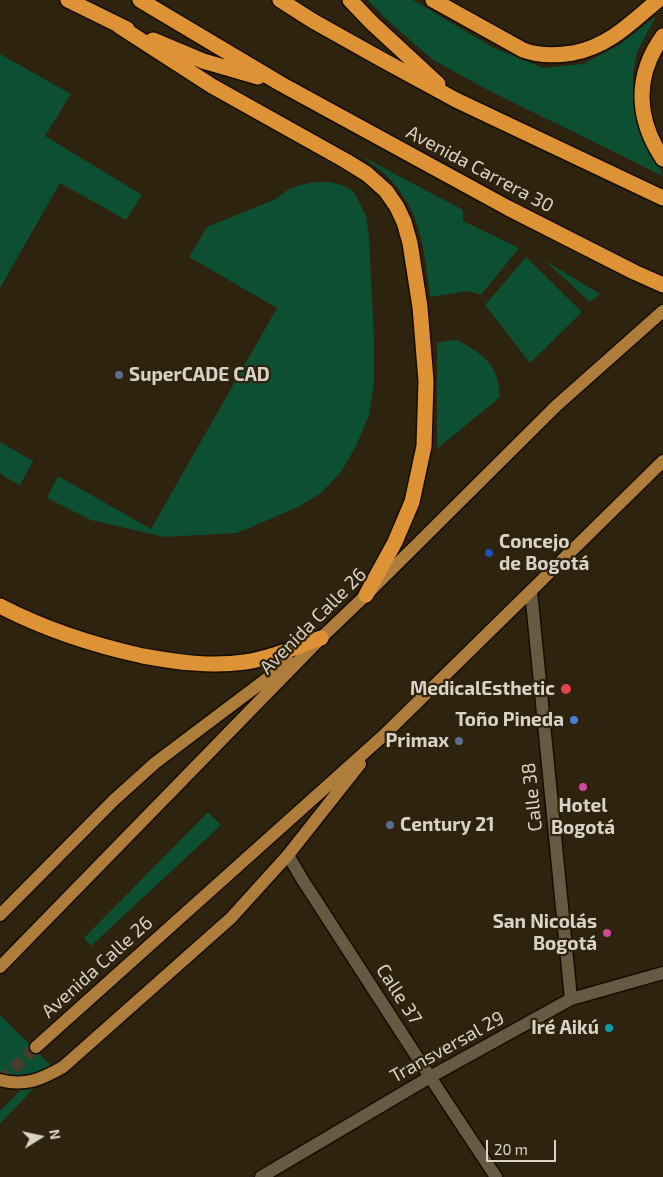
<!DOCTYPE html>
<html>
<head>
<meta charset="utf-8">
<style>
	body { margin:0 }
	#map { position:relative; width:663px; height:1177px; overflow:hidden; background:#2e230e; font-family:"Exo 2",sans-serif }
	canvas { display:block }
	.north { position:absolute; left:15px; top:1112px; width:50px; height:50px; -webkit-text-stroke:4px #2e230e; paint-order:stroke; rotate:80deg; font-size:14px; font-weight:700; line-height:20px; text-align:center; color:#dad2c6 }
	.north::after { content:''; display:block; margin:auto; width:18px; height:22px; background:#dad2c6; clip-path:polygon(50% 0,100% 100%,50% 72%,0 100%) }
	.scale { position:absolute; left:486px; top:1140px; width:70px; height:22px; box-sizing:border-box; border:2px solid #dad2c6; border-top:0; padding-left:6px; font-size:15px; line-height:18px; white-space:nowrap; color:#dad2c6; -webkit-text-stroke:4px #2e230e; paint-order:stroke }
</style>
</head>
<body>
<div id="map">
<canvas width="663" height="1177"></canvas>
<div class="north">N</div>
<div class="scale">20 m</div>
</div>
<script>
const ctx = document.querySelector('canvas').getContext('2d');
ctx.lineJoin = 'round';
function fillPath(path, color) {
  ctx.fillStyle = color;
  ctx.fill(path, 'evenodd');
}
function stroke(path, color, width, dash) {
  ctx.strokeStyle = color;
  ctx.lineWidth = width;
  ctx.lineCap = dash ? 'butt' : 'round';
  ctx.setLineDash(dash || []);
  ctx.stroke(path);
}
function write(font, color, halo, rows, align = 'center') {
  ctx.font = font + ' "Exo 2",sans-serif';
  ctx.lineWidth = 4.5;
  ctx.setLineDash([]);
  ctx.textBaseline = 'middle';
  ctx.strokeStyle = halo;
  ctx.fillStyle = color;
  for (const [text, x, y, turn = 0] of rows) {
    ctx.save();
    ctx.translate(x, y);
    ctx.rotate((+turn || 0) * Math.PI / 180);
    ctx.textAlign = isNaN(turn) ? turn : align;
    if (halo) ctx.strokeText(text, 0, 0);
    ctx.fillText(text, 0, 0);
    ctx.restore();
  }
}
fillPath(new Path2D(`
	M 368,0 L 413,0 L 494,48 L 543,68 L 583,64 L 619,45 L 656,16 L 637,52 L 633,74 L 633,102 L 645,137 L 663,176 L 490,91 L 433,60 L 384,17 Z
	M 0,54 L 71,94 L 45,136 L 142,195 L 126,220 L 60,183 L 0,288 Z
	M 361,156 L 463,210 L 463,221 L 519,248 L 481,295 L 468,291 L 430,297 C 427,274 425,250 418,228 C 413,209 400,189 386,175 C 378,168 369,162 361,156 Z
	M 316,182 L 330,182 L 342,185 L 354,192 L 366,216 L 369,237 L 374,340 L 374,382 L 369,415 L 356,446 L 341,472 L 321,493 L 298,507 L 237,533 L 164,537 L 91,520 L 47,498 L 58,476 L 151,529 L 277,308 L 189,257 L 207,227 L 276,199 L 289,189 L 304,184 Z
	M 526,257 L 582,312 L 530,363 L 485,305 Z
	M 544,260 L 600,294 L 590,302 Z
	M 457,340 C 483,354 499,365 500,397 L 437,449 L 437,343 L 447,341 Z
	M 0,442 L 33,461 L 20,485 L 5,477 L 0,473 Z
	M 208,812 L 221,825 L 91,946 L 84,938 Z
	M 0,1015 L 53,1068 L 35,1075 L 14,1079 L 0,1076 Z
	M 36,1086 L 0,1124 L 0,1111 L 23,1088 Z`), '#0c4f33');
stroke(new Path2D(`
	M 0,1081 L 36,1047`), '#483d2a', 12, [12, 6]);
const minor = new Path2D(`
	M 531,591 L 571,999
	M 288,855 L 302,879 L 430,1077 L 496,1177
	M 261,1177 L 430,1077 L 571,999 L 663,973`);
const major = new Path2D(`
	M 0,915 L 114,800 L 155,763 L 289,662
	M 0,967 L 321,638 L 366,595 L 556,406 L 663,311
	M 36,1047 L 383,736 L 663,461
	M 0,1080 C 25,1087 42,1079 63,1067 L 231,918 L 288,855 L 360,764`);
const highway = new Path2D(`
	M 68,0 L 127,29
	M 140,0 L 281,84 L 508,208 L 634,272 L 663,285
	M 280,0 L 313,21 L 379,58 L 456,100 L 663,198
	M 350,0 L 372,23 L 438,84
	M 433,0 L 523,50 C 539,56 555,56 573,53 C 609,46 631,23 658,0
	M 119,26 L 212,86 L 346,161 L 367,174 L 386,191 L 397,207 L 404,222 L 410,243 L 420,307 L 426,381 L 424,446 L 412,502 L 395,542 L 366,595
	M 663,36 C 634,76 636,119 663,159
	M 153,40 L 203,61 L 258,77
	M 0,606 C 46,630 93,645 143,656 C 176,662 211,667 245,662 C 271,658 296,647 321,638`);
stroke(minor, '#160c00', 15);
stroke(major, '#160c00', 15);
stroke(highway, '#160c00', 18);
stroke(minor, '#675a43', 12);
stroke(major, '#ae7c3b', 12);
stroke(highway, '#dd9335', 15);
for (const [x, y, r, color] of [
	[119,375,5,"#5c6f8a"],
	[489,553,5,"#1a4fb4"],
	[566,689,6,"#e0444e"],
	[574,720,5,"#3f7fe0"],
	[459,741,5,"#5c6f8a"],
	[583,787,5,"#d1479c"],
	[390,825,5,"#5c6f8a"],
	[607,933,5,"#d1479c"],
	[609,1028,5,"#0f9aa8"]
]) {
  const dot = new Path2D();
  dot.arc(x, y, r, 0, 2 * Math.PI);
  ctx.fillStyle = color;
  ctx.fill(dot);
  stroke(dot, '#2e230e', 2);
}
write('19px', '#dad2c6', '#2e230e', [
	["Avenida Carrera 30",480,169,28],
	["Avenida Calle 26",313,621,-45],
	["Calle 38",532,797,-96],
	["Avenida Calle 26",97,967,-42],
	["Calle 37",399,994,57],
	["Transversal 29",447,1047,-29]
]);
write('bold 19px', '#dad2c6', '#2e230e', [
	["SuperCADE CAD",129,375,"left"],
	["Concejo",499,542,"left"],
	["de Bogotá",499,564,"left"],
	["MedicalEsthetic",555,689],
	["Toño Pineda",564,720],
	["Primax",449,741],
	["Hotel",583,806,"center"],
	["Bogotá",583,828,"center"],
	["Century 21",400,825,"left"],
	["San Nicolás",597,922],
	["Bogotá",597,944],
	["Iré Aikú",599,1028]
], 'right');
</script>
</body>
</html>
